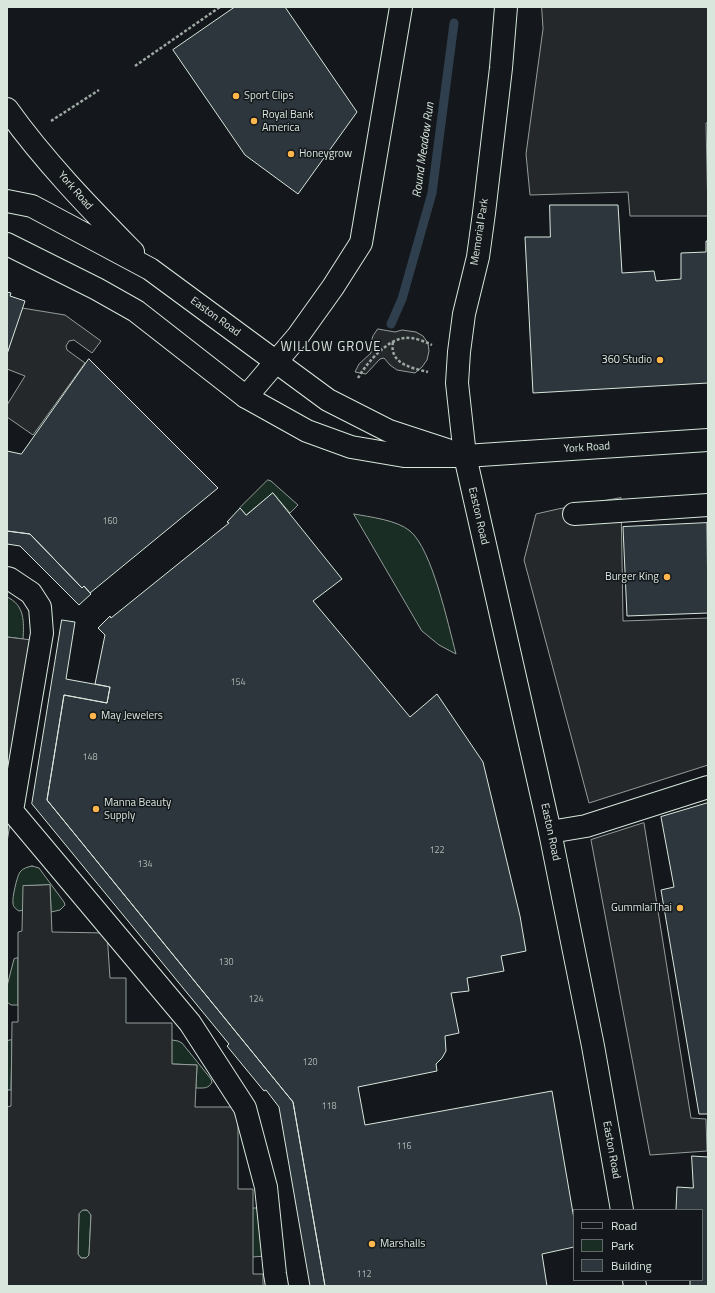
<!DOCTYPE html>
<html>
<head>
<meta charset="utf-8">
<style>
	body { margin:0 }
	#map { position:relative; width:715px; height:1293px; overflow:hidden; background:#14181c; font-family:"Titillium Web",sans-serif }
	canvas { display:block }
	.frame { position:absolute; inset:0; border:8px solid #d8e6dc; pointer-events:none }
	.legend { position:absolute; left:573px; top:1209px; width:130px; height:72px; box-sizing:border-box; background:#14181c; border:1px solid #626a69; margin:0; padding:5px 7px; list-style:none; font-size:12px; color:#d8e6dc }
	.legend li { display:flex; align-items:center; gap:8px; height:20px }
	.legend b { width:20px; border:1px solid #626a69 }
</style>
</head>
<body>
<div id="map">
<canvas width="715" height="1293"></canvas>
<div class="frame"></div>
<ul class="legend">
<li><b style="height:5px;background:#14181c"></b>Road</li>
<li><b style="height:11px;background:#1a2d24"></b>Park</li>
<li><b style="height:11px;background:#2c363c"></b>Building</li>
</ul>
</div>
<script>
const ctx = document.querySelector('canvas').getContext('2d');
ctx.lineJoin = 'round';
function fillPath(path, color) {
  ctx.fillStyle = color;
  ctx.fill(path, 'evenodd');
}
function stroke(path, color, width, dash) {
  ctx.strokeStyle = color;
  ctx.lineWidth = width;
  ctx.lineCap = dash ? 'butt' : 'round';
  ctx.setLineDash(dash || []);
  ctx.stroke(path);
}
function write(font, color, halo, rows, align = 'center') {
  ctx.font = font + ' "Titillium Web",sans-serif';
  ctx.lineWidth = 3;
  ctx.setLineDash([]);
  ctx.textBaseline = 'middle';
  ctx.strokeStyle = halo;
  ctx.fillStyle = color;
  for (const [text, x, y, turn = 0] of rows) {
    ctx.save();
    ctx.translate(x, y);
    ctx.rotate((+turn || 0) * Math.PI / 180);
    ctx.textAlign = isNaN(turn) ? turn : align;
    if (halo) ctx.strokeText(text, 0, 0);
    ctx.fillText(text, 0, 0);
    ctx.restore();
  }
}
const green = new Path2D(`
	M 268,480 L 271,481 L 298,505 L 290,513 L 273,493 L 246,515 L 240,508 Z
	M 354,514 C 370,517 397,520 410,531 C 432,549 448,624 456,654 L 439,645 L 422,631 Z
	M 7,597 C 25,605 24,622 23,639 L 7,637 Z
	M 32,866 L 39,868 L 64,902 L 65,905 L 60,910 L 51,912 L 50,885 L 24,886 L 23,910 L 19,911 C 16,909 13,907 13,903 C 12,898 17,876 20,872 C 23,868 28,867 32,866 Z
	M 18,958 L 18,1005 L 11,1005 L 7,1002 L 7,986 L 14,959 Z
	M 12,1040 L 11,1090 L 7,1090 L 7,1041 Z
	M 172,1040 L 178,1041 L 182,1043 L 211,1079 L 212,1082 C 209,1089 203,1088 196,1088 L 197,1065 L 172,1064 Z
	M 253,1208 L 257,1208 L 265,1256 L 253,1257 Z
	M 83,1210 L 87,1210 L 91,1214 L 89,1255 L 86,1258 L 81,1258 L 78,1254 L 79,1214 Z`);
fillPath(green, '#1a2d24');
stroke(green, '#939e99', 1);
const parking = new Path2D(`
	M 542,7 L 708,7 L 708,122 L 706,123 L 708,216 L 630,216 L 628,192 L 530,195 L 526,154 L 543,29 Z
	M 22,308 L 65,315 L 101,341 L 92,353 L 74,340 L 69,341 L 66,346 L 67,350 L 85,363 L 33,435 L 7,417 L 7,405 L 25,376 L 7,369 L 7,354 Z
	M 378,329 L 395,332 L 402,330 L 416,332 L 423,336 L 428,343 L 429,351 L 427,360 L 422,367 L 415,373 L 397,370 L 390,365 L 384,358 L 380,359 L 366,374 L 355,372 L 359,364 L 371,353 L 370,345 L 373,336 Z
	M 621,498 L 623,621 L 708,618 L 708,765 L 589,803 L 524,560 L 536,514 L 558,509 Z
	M 7,637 L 40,641 L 7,842 Z
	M 644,823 L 691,1118 L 706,1119 L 707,1151 L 650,1155 L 591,840 Z
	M 50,885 L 52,932 L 107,933 L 110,978 L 126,978 L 126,1023 L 172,1023 L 172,1064 L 197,1065 L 195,1107 L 238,1107 L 238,1189 L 253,1189 L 253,1274 L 263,1274 L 263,1286 L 7,1286 L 7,1107 L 11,1106 L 12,1022 L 18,1022 L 18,932 L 22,931 L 23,886 ZM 83,1210 L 87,1210 L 91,1215 L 89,1255 L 86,1258 L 81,1258 L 78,1254 L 79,1214 Z`);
fillPath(parking, '#24282b');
stroke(parking, '#939e99', 1);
stroke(new Path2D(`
	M 391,324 L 402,299 L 432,193 L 454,23`), '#2f3f4d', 9);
const building = new Path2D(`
	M 235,7 L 285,7 L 357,112 L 298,194 L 245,155 L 173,50 Z
	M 550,205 L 618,205 L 622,273 L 654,271 L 656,281 L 681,279 L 681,253 L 706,252 L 706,241 L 708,241 L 708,383 L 533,393 L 525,237 L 550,237 Z
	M 7,292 L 11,293 L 10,296 L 25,301 L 7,354 Z
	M 89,359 L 218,488 L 90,593 L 84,586 L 82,588 L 30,534 L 7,531 L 7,451 L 21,454 Z
	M 273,493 L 342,579 L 313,601 L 410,717 L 437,694 L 483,762 L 520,916 L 526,951 L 501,956 L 504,971 L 467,978 L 469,991 L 451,993 L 459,1033 L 445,1036 L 446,1051 L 442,1058 L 436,1064 L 437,1071 L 358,1087 L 365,1125 L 552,1091 L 574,1219 L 574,1247 L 542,1254 L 547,1286 L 325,1286 L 293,1102 L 47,800 L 64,695 L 107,703 L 110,687 L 95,684 L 105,635 L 98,628 L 110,616 L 111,618 L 229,523 L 227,522 L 240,508 L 246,515 Z
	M 707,523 L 708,613 L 627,616 L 623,527 Z
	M 7,531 L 30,534 L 82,588 L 84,586 L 91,594 L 79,605 L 20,546 L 7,544 Z
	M 62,620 L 75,622 L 66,679 L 110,687 L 107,703 L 64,695 L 47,800 L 293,1102 L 325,1286 L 310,1286 L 279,1107 L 266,1090 L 264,1091 L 227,1046 L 229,1044 L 32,804 Z
	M 708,803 L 708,1114 L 699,1114 L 661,890 L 674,887 L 661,817 Z
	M 692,1156 L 708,1157 L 708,1286 L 690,1286 L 690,1280 L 702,1280 L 702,1210 L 676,1210 L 677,1187 L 693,1188 Z`);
fillPath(building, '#2c363c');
stroke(building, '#d8e6dc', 1);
const minor = new Path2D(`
	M 246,397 L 298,336 L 333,287 L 361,243 L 401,7
	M 465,456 L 457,383 L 459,352 L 464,314 L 478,257 L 484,213 L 501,68 L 506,7
	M 574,514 L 708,505
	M 7,578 L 10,579 L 31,593 L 40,607 L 42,633 L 12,811 L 190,1023 L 245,1108 L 266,1187 L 275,1274 L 277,1286
	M 550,832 L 586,826 L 708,787`);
const major = new Path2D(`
	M 465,456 L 550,832 L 593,1046 L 622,1210
	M 634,1280 L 635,1286`);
const highway = new Path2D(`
	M 7,109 C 44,161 89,207 133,252
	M 7,201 L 32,206 L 150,269 L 328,400 L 389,431 L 447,450
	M 7,244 L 97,289 L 136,311 L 246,397 L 307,431 L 351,447 L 404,456 L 465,456 L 708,440`);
stroke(minor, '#d8e6dc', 24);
stroke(major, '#d8e6dc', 24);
stroke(highway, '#d8e6dc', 24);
stroke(new Path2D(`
	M 135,66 L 220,7
	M 51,121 L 99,90
	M 393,342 C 389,364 412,368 428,372
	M 358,378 C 366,364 387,339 405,338 C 413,337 424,341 432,345`), '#9da8a2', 2.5, [3, 2]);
stroke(minor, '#14181c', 22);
stroke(major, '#14181c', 22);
stroke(highway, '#14181c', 22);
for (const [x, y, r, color] of [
	[236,96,4,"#ffb74d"],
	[254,121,4,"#ffb74d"],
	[291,154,4,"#ffb74d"],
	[660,360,4,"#ffb74d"],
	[667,577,4,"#ffb74d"],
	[93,716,4,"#ffb74d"],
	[96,809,4,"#ffb74d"],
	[680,908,4,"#ffb74d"],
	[372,1244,4,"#ffb74d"]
]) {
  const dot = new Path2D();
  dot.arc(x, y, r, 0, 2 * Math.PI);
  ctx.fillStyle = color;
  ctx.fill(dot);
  stroke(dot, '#14181c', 1.5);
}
write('9px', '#adbab4', null, [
	["160",110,522],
	["154",238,683],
	["148",90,758],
	["122",437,851],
	["134",145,865],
	["130",226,963],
	["124",256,1000],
	["120",310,1063],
	["118",329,1107],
	["116",404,1147],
	["112",364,1275]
]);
write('11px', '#d8e6dc', '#14181c', [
	["Sport Clips",244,96],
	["Royal Bank",262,115],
	["America",262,128],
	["Honeygrow",299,154],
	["360 Studio",652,360,"right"],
	["Burger King",659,577,"right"],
	["May Jewelers",101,716],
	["Manna Beauty",104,803],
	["Supply",104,816],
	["GummlaiThai",672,908,"right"],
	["Marshalls",380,1244]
], 'left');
write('11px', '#d8e6dc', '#14181c', [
	["York Road",75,191,49],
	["Memorial Park",480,232,-81],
	["Easton Road",215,317,36],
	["York Road",587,448,-4],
	["Easton Road",478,516,77],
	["Easton Road",550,832,78],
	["Easton Road",611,1150,80]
]);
write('italic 12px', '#d8e6dc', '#14181c', [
	["Round Meadow Run",424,150,-82]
]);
ctx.letterSpacing = '1px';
write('13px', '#d8e6dc', '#14181c', [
	["WILLOW GROVE",331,348]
]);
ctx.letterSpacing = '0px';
</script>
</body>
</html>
